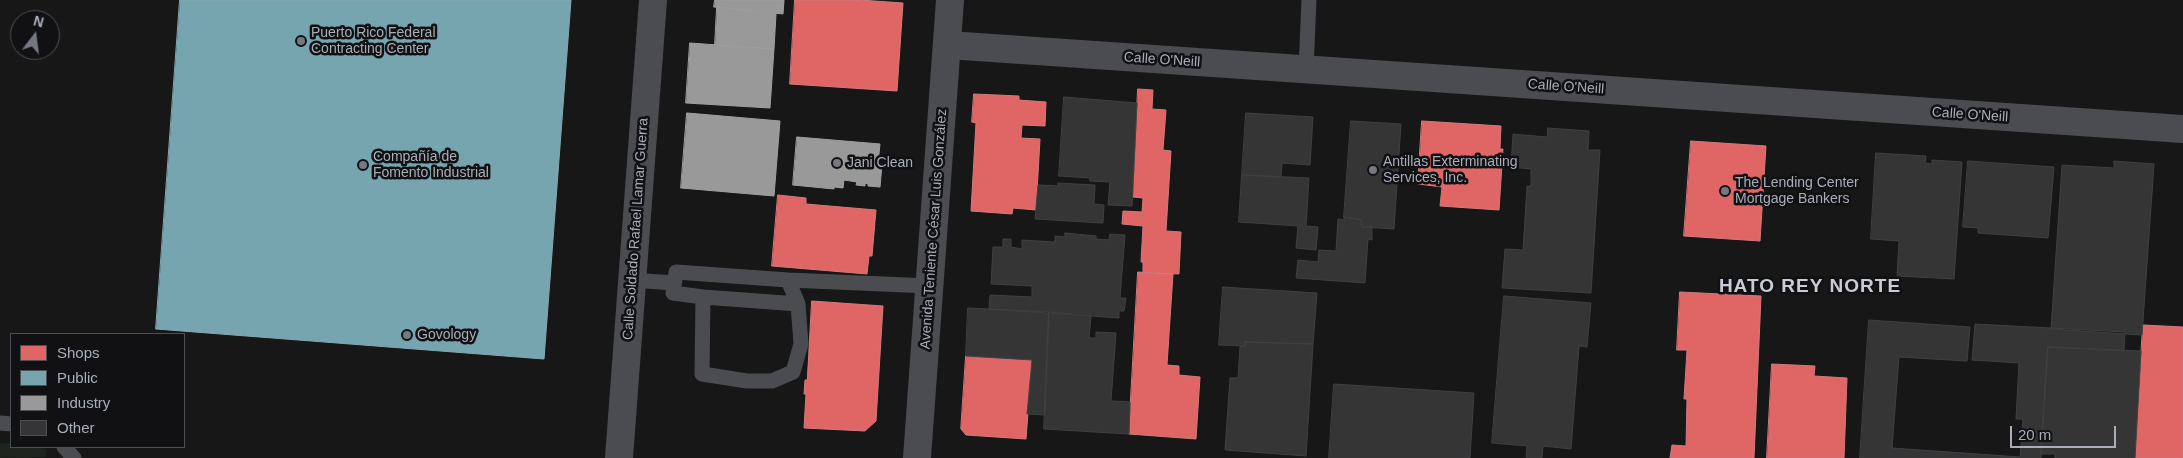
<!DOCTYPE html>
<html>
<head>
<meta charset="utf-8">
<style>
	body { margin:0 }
	#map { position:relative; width:2183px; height:458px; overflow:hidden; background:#171717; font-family:Helvetica,sans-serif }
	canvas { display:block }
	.legend { position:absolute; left:10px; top:333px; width:175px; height:115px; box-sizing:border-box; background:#111113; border:1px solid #4d4f55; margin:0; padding:6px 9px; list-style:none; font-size:15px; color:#a8adb8 }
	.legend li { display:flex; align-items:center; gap:10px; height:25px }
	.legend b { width:25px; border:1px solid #4d4f55 }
	.north { position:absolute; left:10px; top:10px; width:50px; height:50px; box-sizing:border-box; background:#111113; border:1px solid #4d4f55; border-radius:50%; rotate:15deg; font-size:14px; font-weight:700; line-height:20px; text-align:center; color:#a8adb8 }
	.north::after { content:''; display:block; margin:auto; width:18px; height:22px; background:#757880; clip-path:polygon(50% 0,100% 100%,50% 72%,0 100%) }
	.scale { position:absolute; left:2010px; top:426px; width:106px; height:22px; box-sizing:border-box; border:2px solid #a8adb8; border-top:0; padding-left:6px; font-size:15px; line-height:18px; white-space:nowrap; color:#a8adb8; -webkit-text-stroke:4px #111113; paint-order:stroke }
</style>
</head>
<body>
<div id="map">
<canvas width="2183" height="458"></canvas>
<ul class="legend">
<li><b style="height:14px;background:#e06666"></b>Shops</li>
<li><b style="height:14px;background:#76a5af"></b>Public</li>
<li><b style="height:14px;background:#999"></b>Industry</li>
<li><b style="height:14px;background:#353536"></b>Other</li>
</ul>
<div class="north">N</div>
<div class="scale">20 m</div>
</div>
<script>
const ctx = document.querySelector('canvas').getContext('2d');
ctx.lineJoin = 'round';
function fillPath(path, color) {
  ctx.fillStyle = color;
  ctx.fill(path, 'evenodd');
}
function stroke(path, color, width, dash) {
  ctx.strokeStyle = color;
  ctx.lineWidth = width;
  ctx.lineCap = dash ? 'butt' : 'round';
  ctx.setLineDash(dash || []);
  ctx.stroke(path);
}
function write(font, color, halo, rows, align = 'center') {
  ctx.font = font + ' Helvetica,sans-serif';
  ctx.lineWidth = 5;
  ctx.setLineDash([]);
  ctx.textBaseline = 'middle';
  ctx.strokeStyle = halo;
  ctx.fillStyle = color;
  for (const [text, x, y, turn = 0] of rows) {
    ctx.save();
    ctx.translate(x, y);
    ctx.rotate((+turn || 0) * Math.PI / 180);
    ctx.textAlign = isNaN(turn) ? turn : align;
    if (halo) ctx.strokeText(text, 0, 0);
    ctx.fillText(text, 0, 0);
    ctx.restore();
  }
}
fillPath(new Path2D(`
	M 0,443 L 11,443 L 11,447 L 37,447 L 46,449 L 46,457 L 0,458 Z`), '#1d241e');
const shops = new Path2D(`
	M 795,0 L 860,0 L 903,3 L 897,91 L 790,84 Z
	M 1138,89 L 1153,90 L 1152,109 L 1166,110 L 1163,150 L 1171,151 L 1166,231 L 1181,232 L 1179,274 L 1143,273 L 1143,262 L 1141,262 L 1143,226 L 1122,224 L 1123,211 L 1142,212 L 1143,198 L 1133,197 Z
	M 974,94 L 1019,96 L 1019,100 L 1046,102 L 1045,126 L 1022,125 L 1021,138 L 1040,139 L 1036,210 L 1013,208 L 1012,214 L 971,211 L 976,123 L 972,122 Z
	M 1422,121 L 1501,126 L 1500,149 L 1503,149 L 1499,210 L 1440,206 L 1442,187 L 1418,184 Z
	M 1691,141 L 1766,146 L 1760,241 L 1684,236 Z
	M 778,195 L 806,198 L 806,204 L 876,210 L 872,256 L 869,256 L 867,274 L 772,266 Z
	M 1138,272 L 1173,274 L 1167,365 L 1179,366 L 1179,375 L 1200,377 L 1196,439 L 1129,434 Z
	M 1680,292 L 1761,296 L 1754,458 L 1670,458 L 1672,445 L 1686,446 L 1687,399 L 1684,399 L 1687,350 L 1677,350 Z
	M 812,301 L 883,306 L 876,421 L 865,431 L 804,428 L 806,394 L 804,394 L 805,380 L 807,380 Z
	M 2143,325 L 2183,327 L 2183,458 L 2135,458 Z
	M 966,356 L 1032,360 L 1026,439 L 966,435 L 961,429 Z
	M 1772,364 L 1815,366 L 1814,376 L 1847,378 L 1844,458 L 1767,458 Z`);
fillPath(shops, '#e06666');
stroke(shops, '#cf7b7f', 1);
const public = new Path2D(`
	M 180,0 L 571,0 L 544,359 L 156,329 Z`);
fillPath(public, '#76a5af');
stroke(public, '#85a7b2', 1);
const industry = new Path2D(`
	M 715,0 L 784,0 L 783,14 L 714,7 Z
	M 717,7 L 776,14 L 774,49 L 715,45 Z
	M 690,43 L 774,49 L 770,108 L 686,103 Z
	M 687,113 L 780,121 L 774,196 L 681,188 Z
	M 797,137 L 880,144 L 878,163 L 882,164 L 880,187 L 868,186 L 868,184 L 865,183 L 865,186 L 856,185 L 857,182 L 844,180 L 843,188 L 834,187 L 834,189 L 793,185 Z`);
fillPath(industry, '#999');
stroke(industry, '#9e9fa2', 1);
const building = new Path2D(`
	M 1064,97 L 1137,103 L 1132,206 L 1108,205 L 1110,182 L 1090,181 L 1090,178 L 1059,176 Z
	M 1246,113 L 1313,117 L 1310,165 L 1282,163 L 1281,177 L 1242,175 Z
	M 1351,121 L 1401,124 L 1394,229 L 1362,227 L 1361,220 L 1344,217 Z
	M 1548,128 L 1589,131 L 1588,150 L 1600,150 L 1591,293 L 1502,288 L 1505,249 L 1523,250 L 1527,186 L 1531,186 L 1531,169 L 1511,167 L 1513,134 L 1547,137 Z
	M 1876,153 L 1926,156 L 1925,163 L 1932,164 L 1932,160 L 1962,162 L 1954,279 L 1897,276 L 1899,241 L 1871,239 Z
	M 1968,161 L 2054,167 L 2048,238 L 1978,233 L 1978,228 L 1963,227 Z
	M 2114,161 L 2154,164 L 2142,335 L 2051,329 L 2062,165 L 2114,168 Z
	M 1242,175 L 1309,178 L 1306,226 L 1318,227 L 1316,250 L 1296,248 L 1298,226 L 1239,222 Z
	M 1058,183 L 1095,185 L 1094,204 L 1104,205 L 1103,223 L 1035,219 L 1038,185 L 1058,186 Z
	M 1344,217 L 1361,220 L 1362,227 L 1372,227 L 1372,240 L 1368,239 L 1365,283 L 1296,278 L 1298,260 L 1318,262 L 1319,250 L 1336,251 L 1338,219 L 1344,220 Z
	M 1065,233 L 1096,236 L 1096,239 L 1109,240 L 1110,234 L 1125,235 L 1120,298 L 1126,298 L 1124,311 L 1119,311 L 1119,318 L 989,309 L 990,295 L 1032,297 L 1032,286 L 991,284 L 993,247 L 1003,247 L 1003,239 L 1011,239 L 1011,247 L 1022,249 L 1022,240 L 1055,242 L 1055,236 L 1065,237 Z
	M 1223,287 L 1317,293 L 1313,344 L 1245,342 L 1245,346 L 1219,345 Z
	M 1504,296 L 1591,303 L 1587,347 L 1579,346 L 1571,449 L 1543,446 L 1542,458 L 1537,458 L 1526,457 L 1527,446 L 1492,443 Z
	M 968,308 L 1049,312 L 1045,415 L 1027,414 L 1032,360 L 966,356 Z
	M 1049,312 L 1091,316 L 1089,338 L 1096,338 L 1096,332 L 1116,333 L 1111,401 L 1130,402 L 1129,434 L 1044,429 Z
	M 1869,320 L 1970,327 L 1967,361 L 1899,357 L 1892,448 L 2020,457 L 2023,419 L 2016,419 L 2019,363 L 1972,360 L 1975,324 L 2125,332 L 2124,351 L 2048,347 L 2041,458 L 1860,458 Z
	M 1245,342 L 1313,344 L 1306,456 L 1225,450 L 1230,378 L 1238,378 L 1240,346 L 1245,346 Z
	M 2048,347 L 2141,351 L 2135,458 L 2055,458 L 2055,454 L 2041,454 Z
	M 1334,384 L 1474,393 L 1470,458 L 1329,458 Z`);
fillPath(building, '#353536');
stroke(building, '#3f4043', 1);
stroke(new Path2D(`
	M 1306,70 L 1309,0
	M 632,280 L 674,283
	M 788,280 L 798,304 L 801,344 L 793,372 L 772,381 L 747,381 L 702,374 L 703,297 L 673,293 L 676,272 L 788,280 L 930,286
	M 703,297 L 798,304
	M 0,423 L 11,424
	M 64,447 L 74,458`), '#4b4c50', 15);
stroke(new Path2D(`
	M 948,45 L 2183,129
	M 619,458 L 653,0`), '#4b4c50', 28);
stroke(new Path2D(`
	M 917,458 L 950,0`), '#4b4c50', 28);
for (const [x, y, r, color] of [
	[301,41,5,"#757880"],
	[837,163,5,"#757880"],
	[363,165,5,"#757880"],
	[1373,170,5,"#757880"],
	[1725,191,5,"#757880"],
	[407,335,5,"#757880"]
]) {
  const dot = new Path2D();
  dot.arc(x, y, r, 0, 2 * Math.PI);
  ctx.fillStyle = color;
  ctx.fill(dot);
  stroke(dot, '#111113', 2);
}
write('14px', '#a8adb8', '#111113', [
	["Puerto Rico Federal",311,33],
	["Contracting Center",311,49],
	["Compañía de",373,157],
	["Fomento Industrial",373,173],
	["Antillas Exterminating",1383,162],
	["Services, Inc.",1383,178],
	["Jani Clean",847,163],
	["The Lending Center",1735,183],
	["Mortgage Bankers",1735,199],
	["Govology",417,335]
], 'left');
write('14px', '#a8adb8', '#111113', [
	["Calle O'Neill",1162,60,4],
	["Calle O'Neill",1566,87,4],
	["Calle O'Neill",1970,115,4],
	["Calle Soldado Rafael Lamar Guerra",636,229,-86],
	["Avenida Teniente César Luis González",934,229,-86]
]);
ctx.letterSpacing = '1px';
write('bold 19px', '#c9ccd4', '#111113', [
	["HATO REY NORTE",1810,287]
]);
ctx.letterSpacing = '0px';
</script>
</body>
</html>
